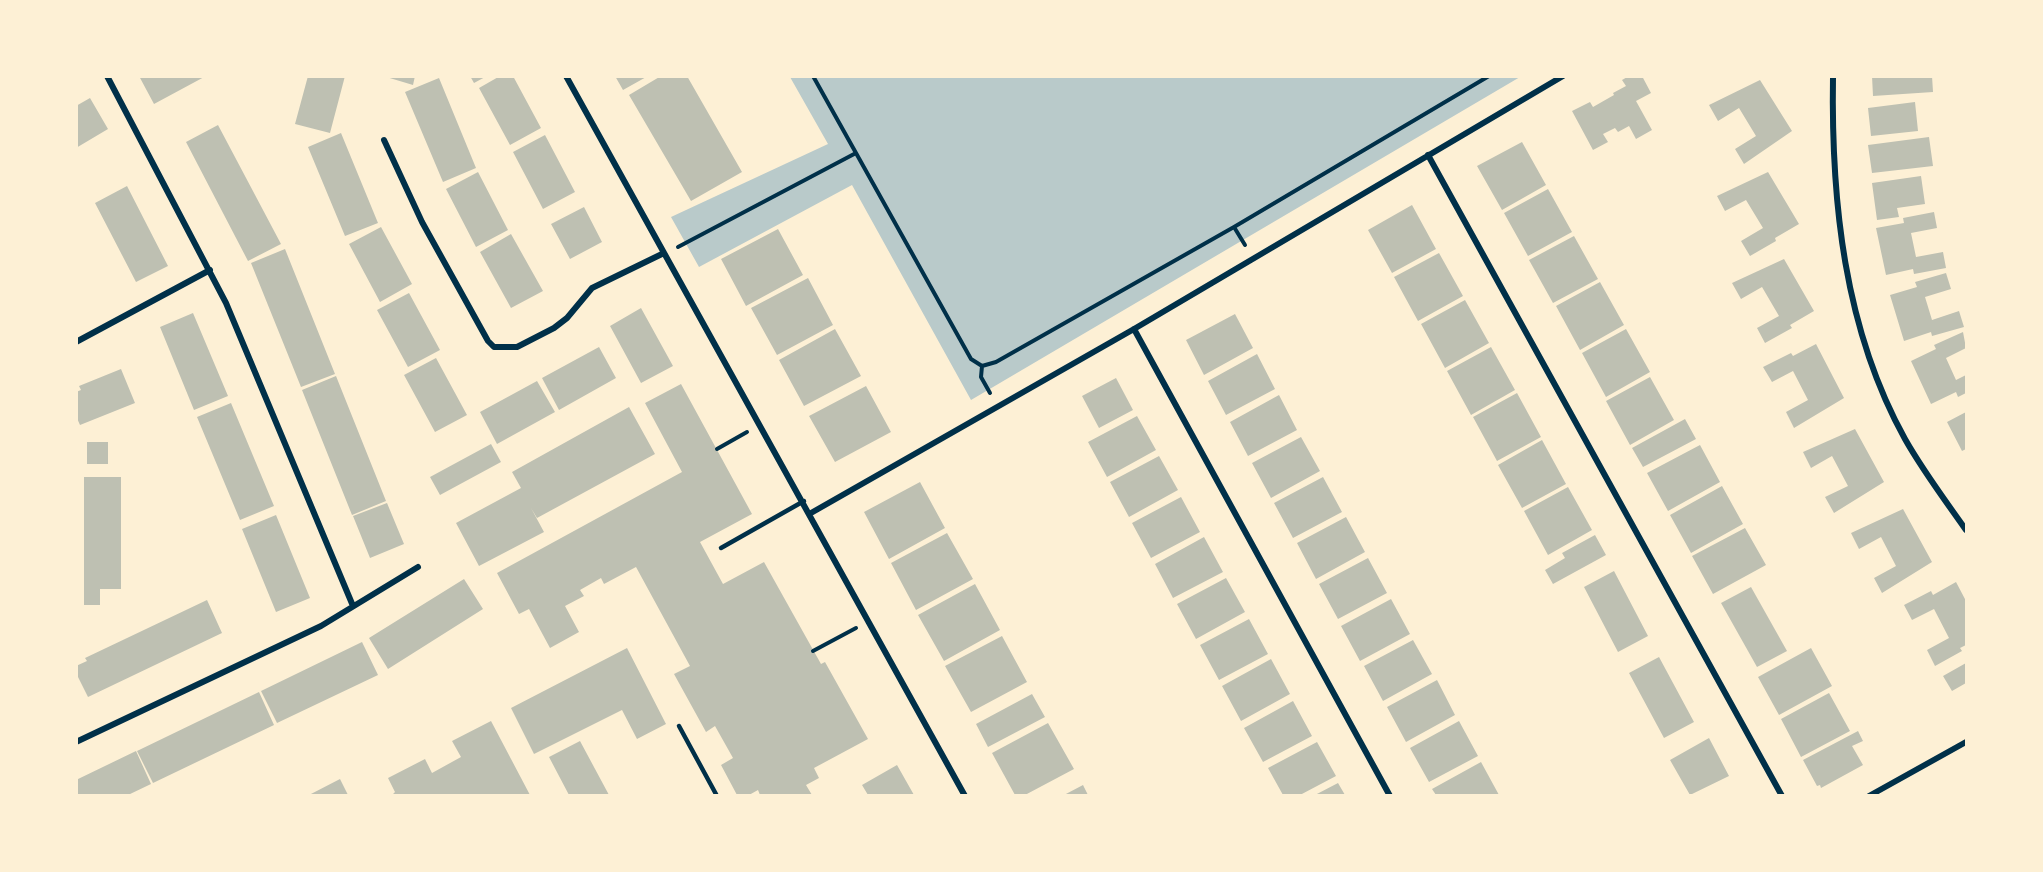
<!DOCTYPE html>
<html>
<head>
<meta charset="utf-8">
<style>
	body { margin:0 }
	#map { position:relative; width:2043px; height:872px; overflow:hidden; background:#fdf0d5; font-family:Commissioner,sans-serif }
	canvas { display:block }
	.frame { position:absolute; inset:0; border:78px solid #fdf0d5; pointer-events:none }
</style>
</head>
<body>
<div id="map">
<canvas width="2043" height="872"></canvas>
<div class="frame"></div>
</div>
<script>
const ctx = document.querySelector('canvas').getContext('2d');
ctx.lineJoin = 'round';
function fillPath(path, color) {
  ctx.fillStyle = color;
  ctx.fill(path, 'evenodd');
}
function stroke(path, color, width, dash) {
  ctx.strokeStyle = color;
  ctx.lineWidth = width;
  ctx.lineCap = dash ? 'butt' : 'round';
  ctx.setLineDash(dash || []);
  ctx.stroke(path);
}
fillPath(new Path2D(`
	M 790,77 L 1520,77 L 971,400 L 852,185 L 699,267 L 671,217 L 828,144 Z`), '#b9caca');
fillPath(new Path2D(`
	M 139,76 L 206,76 L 154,104 Z
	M 308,76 L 345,76 L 330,133 L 295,124 Z
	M 383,76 L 415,76 L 413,85 Z
	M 470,76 L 487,76 L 474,83 Z
	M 500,76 L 513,76 L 541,128 L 510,145 L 479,88 Z
	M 615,76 L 648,76 L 623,90 Z
	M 661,76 L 687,76 L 742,172 L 691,201 L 629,95 Z
	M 1629,76 L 1642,76 L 1651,93 L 1636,101 L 1652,130 L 1636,139 L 1629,126 L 1618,132 L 1615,128 L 1603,134 L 1608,142 L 1593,150 L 1572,111 L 1590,102 L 1593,107 L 1614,95 L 1613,93 L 1626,86 L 1622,80 Z
	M 1872,76 L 1932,76 L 1933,92 L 1873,96 Z
	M 439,78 L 476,168 L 443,182 L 405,92 Z
	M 1760,80 L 1792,131 L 1744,164 L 1735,149 L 1756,136 L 1739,108 L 1718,121 L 1709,105 Z
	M 90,98 L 108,129 L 76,148 L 76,106 Z
	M 1915,102 L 1918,131 L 1871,136 L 1868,108 Z
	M 218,125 L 281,244 L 248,261 L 186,142 Z
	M 341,133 L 378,223 L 345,236 L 308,147 Z
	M 545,135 L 575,192 L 543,209 L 513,152 Z
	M 1929,137 L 1933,166 L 1872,173 L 1868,145 Z
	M 1522,142 L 1546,185 L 1502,210 L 1477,166 Z
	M 478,172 L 508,230 L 476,247 L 446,189 Z
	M 1768,172 L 1799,224 L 1775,238 L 1776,241 L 1750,256 L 1741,241 L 1763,228 L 1746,200 L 1725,211 L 1717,196 Z
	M 1921,176 L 1925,204 L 1897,208 L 1899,217 L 1877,220 L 1872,183 Z
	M 127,186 L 168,266 L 136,282 L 95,203 Z
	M 1548,189 L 1572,232 L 1528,256 L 1504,213 Z
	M 1412,205 L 1436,249 L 1392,273 L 1368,230 Z
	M 584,207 L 602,242 L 570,259 L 551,224 Z
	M 1934,212 L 1937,228 L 1911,233 L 1916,257 L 1943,252 L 1946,268 L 1914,274 L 1913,269 L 1886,275 L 1876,228 L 1904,223 L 1903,218 Z
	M 381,227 L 412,284 L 380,302 L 349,244 Z
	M 778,229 L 803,275 L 746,306 L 721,259 Z
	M 511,234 L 543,291 L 511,308 L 480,252 Z
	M 1574,236 L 1598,279 L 1553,303 L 1529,260 Z
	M 285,249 L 335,374 L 301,387 L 251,263 Z
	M 1439,253 L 1463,296 L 1418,321 L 1394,277 Z
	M 1784,259 L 1814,311 L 1790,325 L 1792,328 L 1765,343 L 1757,328 L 1779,316 L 1762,287 L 1741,299 L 1732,283 Z
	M 1946,273 L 1951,289 L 1925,297 L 1932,320 L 1959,311 L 1964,327 L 1932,336 L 1931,332 L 1904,341 L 1890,295 L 1917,287 L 1915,282 Z
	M 808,278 L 833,325 L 777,355 L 751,308 Z
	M 1600,282 L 1624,325 L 1580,350 L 1556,306 Z
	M 409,293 L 440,350 L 408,367 L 377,310 Z
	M 1465,300 L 1489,343 L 1445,368 L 1421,324 Z
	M 641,308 L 673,366 L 641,383 L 610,326 Z
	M 193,313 L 228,396 L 194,410 L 160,327 Z
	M 1235,314 L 1253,348 L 1204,375 L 1186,340 Z
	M 835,329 L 861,376 L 804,406 L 779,360 Z
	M 1626,329 L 1650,372 L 1606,397 L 1582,353 Z
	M 1963,332 L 1966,348 L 1946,358 L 1956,380 L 1966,375 L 1966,393 L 1958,397 L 1956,392 L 1931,404 L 1911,361 L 1936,349 L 1934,345 Z
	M 1816,344 L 1844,398 L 1794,428 L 1786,412 L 1808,400 L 1793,371 L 1772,382 L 1763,367 L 1791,353 L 1793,356 Z
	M 599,347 L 616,378 L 559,410 L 542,378 Z
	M 1491,347 L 1515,390 L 1471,415 L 1447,371 Z
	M 1257,354 L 1275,389 L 1226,415 L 1208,381 Z
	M 436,358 L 467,415 L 435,432 L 404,375 Z
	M 121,369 L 135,403 L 80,425 L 76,416 L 76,392 L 81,390 L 79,386 Z
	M 336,376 L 386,501 L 352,515 L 302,390 Z
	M 1650,377 L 1674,420 L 1630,445 L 1606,401 Z
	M 1116,378 L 1133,410 L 1099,428 L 1082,396 Z
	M 537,381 L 555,412 L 497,444 L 480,412 Z
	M 681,384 L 752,514 L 700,542 L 723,584 L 764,562 L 821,664 L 825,662 L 868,739 L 814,768 L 819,778 L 806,785 L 812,795 L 760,795 L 758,790 L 749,795 L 737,795 L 721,765 L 733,758 L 715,726 L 706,732 L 674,674 L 690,666 L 636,567 L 604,584 L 601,578 L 580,590 L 584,596 L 565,606 L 579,632 L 550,648 L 529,609 L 519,614 L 497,573 L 682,472 L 645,403 Z
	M 866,386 L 891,432 L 835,462 L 809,416 Z
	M 1517,393 L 1541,437 L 1497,461 L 1473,417 Z
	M 1279,395 L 1297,430 L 1248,456 L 1230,422 Z
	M 231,403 L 274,506 L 240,520 L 197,417 Z
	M 629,407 L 655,454 L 537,518 L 531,508 L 544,532 L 479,566 L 456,523 L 521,488 L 512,472 Z
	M 1966,412 L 1966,449 L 1962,451 L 1947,422 Z
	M 1137,416 L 1156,450 L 1107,477 L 1088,442 Z
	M 1685,419 L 1696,439 L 1643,467 L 1632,448 Z
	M 1855,429 L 1884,482 L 1834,513 L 1825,497 L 1848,486 L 1832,456 L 1811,468 L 1803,452 Z
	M 1301,437 L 1320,471 L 1271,498 L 1252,463 Z
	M 1542,440 L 1566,484 L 1522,508 L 1498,465 Z
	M 87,442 L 108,442 L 108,464 L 87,464 Z
	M 491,444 L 501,462 L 440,495 L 430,477 Z
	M 1700,445 L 1720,482 L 1668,511 L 1647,473 Z
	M 1159,456 L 1178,490 L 1129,517 L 1110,482 Z
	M 84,477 L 121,477 L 121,589 L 100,589 L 100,605 L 84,605 Z
	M 1323,477 L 1342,512 L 1293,538 L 1274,503 Z
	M 920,482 L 945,528 L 889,559 L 864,512 Z
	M 1722,486 L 1743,524 L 1691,553 L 1670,515 Z
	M 1568,487 L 1592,530 L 1548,555 L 1524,511 Z
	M 1181,497 L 1200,532 L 1151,558 L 1132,523 Z
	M 387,503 L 404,544 L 370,558 L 353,516 Z
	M 1903,509 L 1932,562 L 1882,593 L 1874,578 L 1896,566 L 1881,537 L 1859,549 L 1851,533 Z
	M 276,515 L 310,598 L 276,612 L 242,529 Z
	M 1346,517 L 1365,552 L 1316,579 L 1297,543 Z
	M 1745,528 L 1766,565 L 1713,594 L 1692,556 Z
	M 947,533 L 973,579 L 916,610 L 891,563 Z
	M 1595,535 L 1606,555 L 1553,584 L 1545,570 L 1565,558 L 1562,553 Z
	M 1204,537 L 1223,572 L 1173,598 L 1155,564 Z
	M 1368,558 L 1387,593 L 1338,619 L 1319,584 Z
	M 1614,571 L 1648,636 L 1618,652 L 1584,587 Z
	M 1226,578 L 1245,612 L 1196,639 L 1177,604 Z
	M 464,579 L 483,609 L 388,669 L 369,638 Z
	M 1956,582 L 1966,601 L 1966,645 L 1960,648 L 1962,651 L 1935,666 L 1927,650 L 1949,638 L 1934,609 L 1912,620 L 1904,605 L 1931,591 L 1933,595 Z
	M 975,584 L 1000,630 L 944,661 L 918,615 Z
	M 1751,587 L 1787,651 L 1757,667 L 1721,603 Z
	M 1391,599 L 1410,634 L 1360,661 L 1341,626 Z
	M 207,600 L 222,633 L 88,697 L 76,673 L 76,666 L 87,661 L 85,658 Z
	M 1249,619 L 1268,654 L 1219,680 L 1200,645 Z
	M 1002,636 L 1027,682 L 971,712 L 945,666 Z
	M 1413,640 L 1432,674 L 1383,701 L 1364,666 Z
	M 362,642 L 378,675 L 277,723 L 261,691 Z
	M 627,648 L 666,724 L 637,739 L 622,710 L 534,754 L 511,708 Z
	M 1811,648 L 1832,686 L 1779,715 L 1758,677 Z
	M 1659,657 L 1694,722 L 1664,738 L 1629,673 Z
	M 1271,659 L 1290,694 L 1241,721 L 1222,686 Z
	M 1966,663 L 1966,683 L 1952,691 L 1943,676 Z
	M 1437,680 L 1455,715 L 1406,742 L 1387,707 Z
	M 259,692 L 274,725 L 153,783 L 137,751 Z
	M 1829,693 L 1850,731 L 1801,757 L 1781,719 Z
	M 1032,694 L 1045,717 L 988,747 L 976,724 Z
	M 1293,701 L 1312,736 L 1263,762 L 1244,728 Z
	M 491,721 L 530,795 L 392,795 L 395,792 L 388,778 L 425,759 L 432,773 L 461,757 L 452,741 Z
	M 1459,721 L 1478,756 L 1429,782 L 1410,748 Z
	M 1048,723 L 1074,769 L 1025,795 L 1015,795 L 992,753 Z
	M 1858,731 L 1863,741 L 1852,746 L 1863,765 L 1821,788 L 1820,785 L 1817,786 L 1803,760 Z
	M 1709,738 L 1729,776 L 1690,795 L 1670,760 Z
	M 580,741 L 609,795 L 569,795 L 549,757 Z
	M 1317,742 L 1336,776 L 1300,795 L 1283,795 L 1268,768 Z
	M 136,751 L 151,784 L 128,795 L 76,795 L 76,780 Z
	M 1481,762 L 1499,795 L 1436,795 L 1432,789 Z
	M 897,765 L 914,795 L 868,795 L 862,785 Z
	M 340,779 L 348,795 L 309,795 Z
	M 1338,783 L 1345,795 L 1315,795 Z
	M 1083,785 L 1088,795 L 1064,795 Z`), '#bec0b2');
stroke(new Path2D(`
	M 813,76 L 971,359 L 982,366 L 996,362 L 1234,227 L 1489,76
	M 1234,227 L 1245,245
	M 678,247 L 856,153
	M 982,366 L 981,377 L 990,393
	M 717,449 L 747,432
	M 813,651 L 856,628`), '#003049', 4);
stroke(new Path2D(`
	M 721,548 L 804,501
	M 679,726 L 717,796`), '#003049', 4.5);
stroke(new Path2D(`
	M 107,76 L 226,303 L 353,606
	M 566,76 L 965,796
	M 1833,76 C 1831,200 1844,329 1905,439 C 1923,471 1945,500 1966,530
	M 384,140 L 422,222 L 488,341 L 494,347 L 517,347 L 554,328 L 567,318 L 592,288 L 664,253
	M 1428,155 L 1782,796
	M 1134,329 L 1390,796
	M 76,342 L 210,270
	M 811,513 L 1134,329 L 1563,76
	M 76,742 L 321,626 L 418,567
	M 1869,796 L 1966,742`), '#003049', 6);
</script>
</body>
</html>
